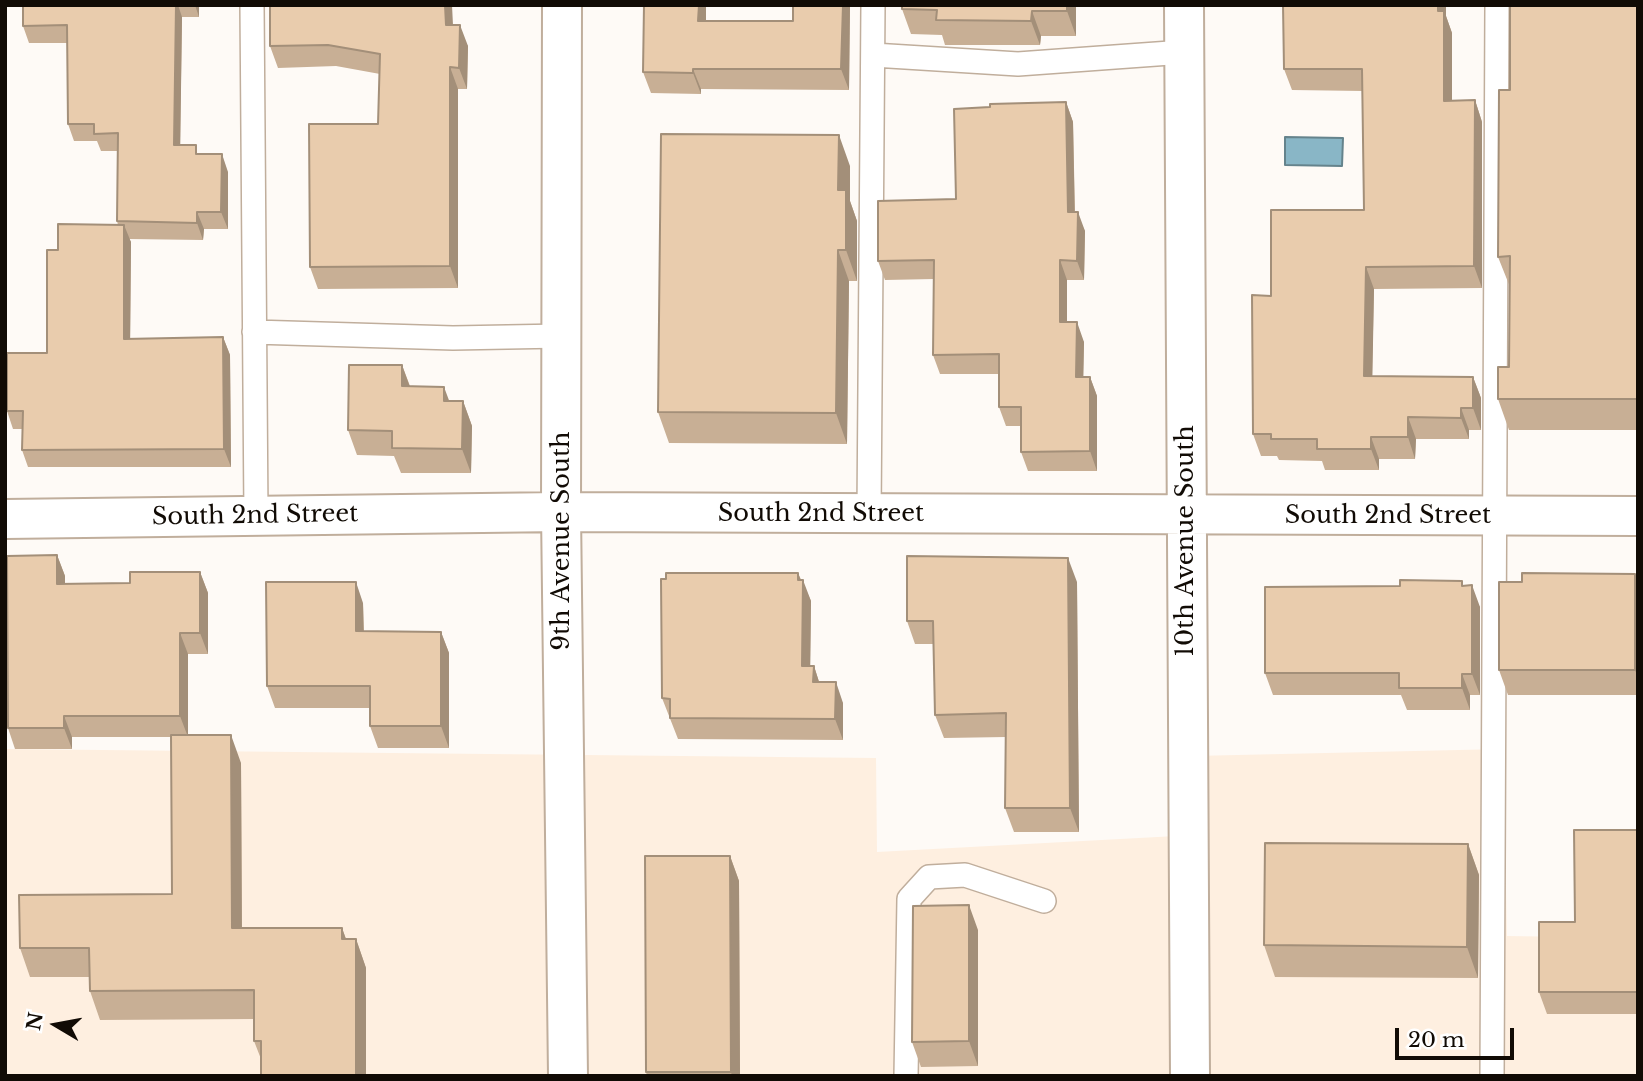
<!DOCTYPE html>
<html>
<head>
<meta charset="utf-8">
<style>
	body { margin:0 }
	#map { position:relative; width:1643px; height:1081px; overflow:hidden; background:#fefaf6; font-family:"Libre Baskerville",serif }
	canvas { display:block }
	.frame { position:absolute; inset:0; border:7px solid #110b05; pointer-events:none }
	.north { position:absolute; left:21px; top:990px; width:70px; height:70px; -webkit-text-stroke:5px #fff; paint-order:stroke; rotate:280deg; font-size:19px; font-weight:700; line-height:28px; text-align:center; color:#110b05 }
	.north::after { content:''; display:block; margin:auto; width:24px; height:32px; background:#110b05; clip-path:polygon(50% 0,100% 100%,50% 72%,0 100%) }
	.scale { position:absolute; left:1395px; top:1028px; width:119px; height:32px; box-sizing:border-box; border:4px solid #110b05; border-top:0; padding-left:9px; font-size:21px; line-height:24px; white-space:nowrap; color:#110b05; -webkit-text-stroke:5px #fff; paint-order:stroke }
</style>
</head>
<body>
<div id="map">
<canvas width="1643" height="1081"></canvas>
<div class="frame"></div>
<div class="north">N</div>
<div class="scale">20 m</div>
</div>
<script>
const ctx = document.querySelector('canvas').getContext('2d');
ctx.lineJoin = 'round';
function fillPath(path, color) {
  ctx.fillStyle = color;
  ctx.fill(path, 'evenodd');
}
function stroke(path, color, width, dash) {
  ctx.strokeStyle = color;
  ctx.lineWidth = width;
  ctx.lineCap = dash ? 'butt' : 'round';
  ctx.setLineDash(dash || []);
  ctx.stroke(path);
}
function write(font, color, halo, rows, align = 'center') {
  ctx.font = font + ' "Libre Baskerville",serif';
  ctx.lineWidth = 5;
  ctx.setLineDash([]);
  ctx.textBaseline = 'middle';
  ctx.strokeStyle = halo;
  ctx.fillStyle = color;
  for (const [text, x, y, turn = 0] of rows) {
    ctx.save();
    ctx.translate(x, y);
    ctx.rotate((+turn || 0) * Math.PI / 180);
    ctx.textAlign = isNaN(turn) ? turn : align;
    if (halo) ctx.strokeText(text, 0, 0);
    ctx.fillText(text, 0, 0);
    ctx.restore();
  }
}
fillPath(new Path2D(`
	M 5,749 L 876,758 L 877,852 L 1195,835 L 1193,756 L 1503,749 L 1507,936 L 1638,938 L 1638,1076 L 5,1076 Z`), '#feefe0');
const water = new Path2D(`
	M 1285,137 L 1343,138 L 1342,166 L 1285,165 Z`);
fillPath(water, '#89b6c6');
stroke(water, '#65838c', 2);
const service = new Path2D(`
	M 252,5 L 256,516
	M 873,55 L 1018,64 L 1184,52
	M 254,332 L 453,338 L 562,336
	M 869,514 L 873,5
	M 906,1076 L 909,899 L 929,877 L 965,875 L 1044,901
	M 1492,1076 L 1497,5`);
const minor = new Path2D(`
	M 562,5 L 561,512 L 568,1076
	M 1184,5 L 1190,1076
	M 5,519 L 561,512 L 1638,516`);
stroke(service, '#c0ae9c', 26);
stroke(minor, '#c0ae9c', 42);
stroke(service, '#fff', 23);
stroke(minor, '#fff', 38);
fillPath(new Path2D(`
	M 23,5 L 199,5 L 199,17 L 182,17 L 180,145 L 199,154 L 228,172 L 228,229 L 204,229 L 203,240 L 129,239 L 131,242 L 130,339 L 223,337 L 230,355 L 231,467 L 28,467 L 22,450 L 22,429 L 13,429 L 7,411 L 47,353 L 58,250 L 118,225 L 117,221 L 117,151 L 101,151 L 97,141 L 74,141 L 68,124 L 67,43 L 29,43 L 23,26 Z
	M 642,5 L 706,5 L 706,21 L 793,21 L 850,5 L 849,90 L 701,89 L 701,94 L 651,93 L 643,72 L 644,10 Z
	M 902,5 L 1076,5 L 1076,36 L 1041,36 L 1040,45 L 945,45 L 942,35 L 911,34 L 902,9 Z
	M 1638,5 L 1638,430 L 1509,430 L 1498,399 L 1509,367 L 1510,287 L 1498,257 L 1510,90 Z
	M 1446,16 L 1452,33 L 1452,100 L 1475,100 L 1482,122 L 1482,288 L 1374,289 L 1372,376 L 1473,377 L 1481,398 L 1481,430 L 1469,430 L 1469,439 L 1416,439 L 1415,459 L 1379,459 L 1379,470 L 1325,470 L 1322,461 L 1279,460 L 1277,456 L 1261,456 L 1253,434 L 1271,296 L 1364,210 L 1363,91 L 1292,90 L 1284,69 Z
	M 453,25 L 468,46 L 467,89 L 458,89 L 458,288 L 318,289 L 310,267 L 378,124 L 380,74 L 336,66 L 278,68 L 270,46 Z
	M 1066,102 L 1073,122 L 1075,212 L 1085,231 L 1084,280 L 1067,280 L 1067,322 L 1084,342 L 1083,377 L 1090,377 L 1097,396 L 1097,471 L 1028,471 L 1021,452 L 1021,426 L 1006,426 L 999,407 L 999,374 L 940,374 L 933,355 L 934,279 L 885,280 L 878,261 L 956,199 L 990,107 Z
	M 850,166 L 850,201 L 857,221 L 857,281 L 849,281 L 847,444 L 669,443 L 658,412 Z
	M 402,365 L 410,386 L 449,401 L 463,401 L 472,426 L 471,473 L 401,473 L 394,456 L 357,455 L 348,430 Z
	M 57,555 L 65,576 L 65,584 L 130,583 L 200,572 L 208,593 L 208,654 L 188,654 L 188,735 L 241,763 L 242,928 L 342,928 L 346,939 L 356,939 L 366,968 L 366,1076 L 261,1076 L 261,1059 L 254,1041 L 254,1019 L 100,1020 L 90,991 L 90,977 L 30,977 L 20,948 L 172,894 L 171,737 L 72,737 L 72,749 L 15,749 L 8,728 Z
	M 798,573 L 811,601 L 810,666 L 814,666 L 819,682 L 843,703 L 843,740 L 678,739 L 662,698 Z
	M 1635,574 L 1638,583 L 1638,695 L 1508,695 L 1499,670 L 1522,582 Z
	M 1077,582 L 1079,832 L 1014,832 L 1005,808 L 1006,737 L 944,738 L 935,715 L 934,644 L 915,644 L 907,621 Z
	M 1464,586 L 1480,607 L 1480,695 L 1470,695 L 1470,710 L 1407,710 L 1401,695 L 1273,695 L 1265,673 Z
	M 363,603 L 364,631 L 441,632 L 449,653 L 449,748 L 378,748 L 370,726 L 370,708 L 275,708 L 267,686 Z
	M 1638,830 L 1638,1014 L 1547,1014 L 1539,992 L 1575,922 Z
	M 1468,844 L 1479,875 L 1478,978 L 1275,977 L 1264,945 Z
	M 730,856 L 739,881 L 740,1076 L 647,1076 L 646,1072 Z
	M 978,930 L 978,1066 L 921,1067 L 912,1042 Z`), '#c8af95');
fillPath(new Path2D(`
	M 176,5 L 178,5 L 182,17 L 180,162 L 174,145 Z
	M 195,5 L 199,5 L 199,17 Z
	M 445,5 L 452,5 L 454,46 L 446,25 Z
	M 699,5 L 706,5 L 706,41 L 698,21 Z
	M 843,5 L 850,5 L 849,90 L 841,69 Z
	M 1067,5 L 1076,5 L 1076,36 L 1067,11 Z
	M 1438,5 L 1446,5 L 1446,16 L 1452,33 L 1452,122 L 1444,101 Z
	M 1032,11 L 1041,36 L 1040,45 L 1031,21 Z
	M 460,25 L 468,46 L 467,89 L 459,68 Z
	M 450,67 L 458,89 L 458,288 L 450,266 Z
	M 693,69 L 701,89 L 701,94 L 693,73 Z
	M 1475,100 L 1482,122 L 1482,288 L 1474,266 Z
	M 1066,102 L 1073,122 L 1075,231 L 1068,212 Z
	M 839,135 L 850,166 L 850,201 L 857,221 L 857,281 L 846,250 L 838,190 Z
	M 222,154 L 228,172 L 228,229 L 221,212 Z
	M 197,212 L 204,229 L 203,240 L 197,223 Z
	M 1078,212 L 1085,231 L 1084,280 L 1077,261 Z
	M 124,225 L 131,242 L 130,356 L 124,339 Z
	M 838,250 L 849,281 L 847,444 L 836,413 Z
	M 1060,260 L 1067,280 L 1067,342 L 1060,322 Z
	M 1366,267 L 1374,289 L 1372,397 L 1364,376 Z
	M 1077,322 L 1084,342 L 1083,396 L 1076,377 Z
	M 223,337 L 230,355 L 231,467 L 224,449 Z
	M 402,365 L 411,390 L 402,386 Z
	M 1090,377 L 1097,396 L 1097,471 L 1090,451 Z
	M 1473,377 L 1481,398 L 1481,430 L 1473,408 Z
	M 444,387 L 453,411 L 444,401 Z
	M 463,401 L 472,426 L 471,473 L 462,449 Z
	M 1461,408 L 1469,430 L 1469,439 L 1461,418 Z
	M 1408,417 L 1416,439 L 1415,459 L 1408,437 Z
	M 1371,437 L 1379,459 L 1379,470 L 1371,449 Z
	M 57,555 L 65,576 L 65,605 L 57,584 Z
	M 1068,558 L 1077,582 L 1079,832 L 1070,808 Z
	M 200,572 L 208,593 L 208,654 L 200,633 Z
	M 798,573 L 803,586 L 803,580 L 811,601 L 810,687 L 802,666 Z
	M 1635,574 L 1638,583 L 1638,677 L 1635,670 Z
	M 356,582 L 363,603 L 364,653 L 356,631 Z
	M 1472,585 L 1480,607 L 1480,695 L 1472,674 Z
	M 441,632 L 449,653 L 449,748 L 441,726 Z
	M 180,633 L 188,654 L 188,737 L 180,716 Z
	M 814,666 L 821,688 L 813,682 Z
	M 1462,674 L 1470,695 L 1470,710 L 1462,688 Z
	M 836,682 L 843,703 L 843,740 L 835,719 Z
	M 64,716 L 72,737 L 72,749 L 64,728 Z
	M 231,735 L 241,763 L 242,957 L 232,928 Z
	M 1468,844 L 1479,875 L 1478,978 L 1467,947 Z
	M 730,856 L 739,881 L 740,1076 L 732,1076 L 731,1072 Z
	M 969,905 L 978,930 L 978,1066 L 969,1041 Z
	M 342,928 L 352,956 L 342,939 Z
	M 356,939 L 366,968 L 366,1076 L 356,1076 Z`), '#a38f79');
const building = new Path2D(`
	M 23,5 L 176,5 L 174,145 L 196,145 L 196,154 L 222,154 L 221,212 L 197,212 L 197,223 L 117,221 L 118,133 L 94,134 L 94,124 L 68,124 L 67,25 L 23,26 Z
	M 270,5 L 445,5 L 446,25 L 460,25 L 459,68 L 450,67 L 450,266 L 310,267 L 309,124 L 378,124 L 380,54 L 328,45 L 270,46 Z
	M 644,5 L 699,5 L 698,21 L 793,21 L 793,5 L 843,5 L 841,69 L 693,69 L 693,73 L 643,72 Z
	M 902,5 L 1067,5 L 1067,11 L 1032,11 L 1031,21 L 936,20 L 937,10 L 902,9 Z
	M 1283,5 L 1438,5 L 1438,11 L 1444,11 L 1444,101 L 1475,100 L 1474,266 L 1366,267 L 1364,376 L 1473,377 L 1473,408 L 1461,408 L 1461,418 L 1408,417 L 1408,437 L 1371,437 L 1371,449 L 1317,449 L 1317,439 L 1271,439 L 1271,434 L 1253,434 L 1252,295 L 1271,296 L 1271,210 L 1364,210 L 1362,69 L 1284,69 Z
	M 1510,5 L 1638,5 L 1638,399 L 1498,399 L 1498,367 L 1509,367 L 1510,256 L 1498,257 L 1499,90 L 1510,90 Z
	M 1066,102 L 1068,212 L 1078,212 L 1077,261 L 1060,260 L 1060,322 L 1077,322 L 1076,377 L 1090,377 L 1090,451 L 1021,452 L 1021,407 L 999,407 L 999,354 L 933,355 L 934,260 L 878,261 L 878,201 L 956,199 L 954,109 L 990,107 L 990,104 Z
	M 661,134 L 839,135 L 838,190 L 846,190 L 846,250 L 838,250 L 836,413 L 658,412 Z
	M 58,224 L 124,225 L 124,339 L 223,337 L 224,449 L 22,450 L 23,411 L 7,411 L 7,353 L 47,353 L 47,250 L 58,250 Z
	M 349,365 L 402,365 L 402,386 L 444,387 L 444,401 L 463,401 L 462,449 L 392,448 L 392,431 L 348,430 Z
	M 57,555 L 57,584 L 130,583 L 130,572 L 200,572 L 200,633 L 180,633 L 180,716 L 64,716 L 64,728 L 8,728 L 7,556 Z
	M 907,556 L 1068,558 L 1070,808 L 1005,808 L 1006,713 L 935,715 L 933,621 L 907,621 Z
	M 666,573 L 798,573 L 798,580 L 803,580 L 802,666 L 814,666 L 813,682 L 836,682 L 835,719 L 670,718 L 670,699 L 662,698 L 661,579 L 666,579 Z
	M 1522,573 L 1635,574 L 1635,670 L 1499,670 L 1499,582 L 1522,582 Z
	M 1400,580 L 1462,581 L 1462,586 L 1472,585 L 1472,674 L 1462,674 L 1462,688 L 1399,688 L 1399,673 L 1265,673 L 1265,587 L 1400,586 Z
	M 266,582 L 356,582 L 356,631 L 441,632 L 441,726 L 370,726 L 370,686 L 267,686 Z
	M 171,735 L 231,735 L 232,928 L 342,928 L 342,939 L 356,939 L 356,1076 L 261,1076 L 261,1041 L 254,1041 L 254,990 L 90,991 L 89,948 L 20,948 L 19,895 L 172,894 Z
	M 1574,830 L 1638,830 L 1638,992 L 1539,992 L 1539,922 L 1575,922 Z
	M 1265,843 L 1468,844 L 1467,947 L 1264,945 Z
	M 645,856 L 730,856 L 731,1072 L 646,1072 Z
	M 969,905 L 969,1041 L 912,1042 L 913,906 Z`);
fillPath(building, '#e9ccad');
stroke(building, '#a38f79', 2);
write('24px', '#110b05', '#fff', [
	["South 2nd Street",821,514],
	["South 2nd Street",255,516,-1],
	["South 2nd Street",1388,516],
	["9th Avenue South",562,541,-90],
	["10th Avenue South",1186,541,-90]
]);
</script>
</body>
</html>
